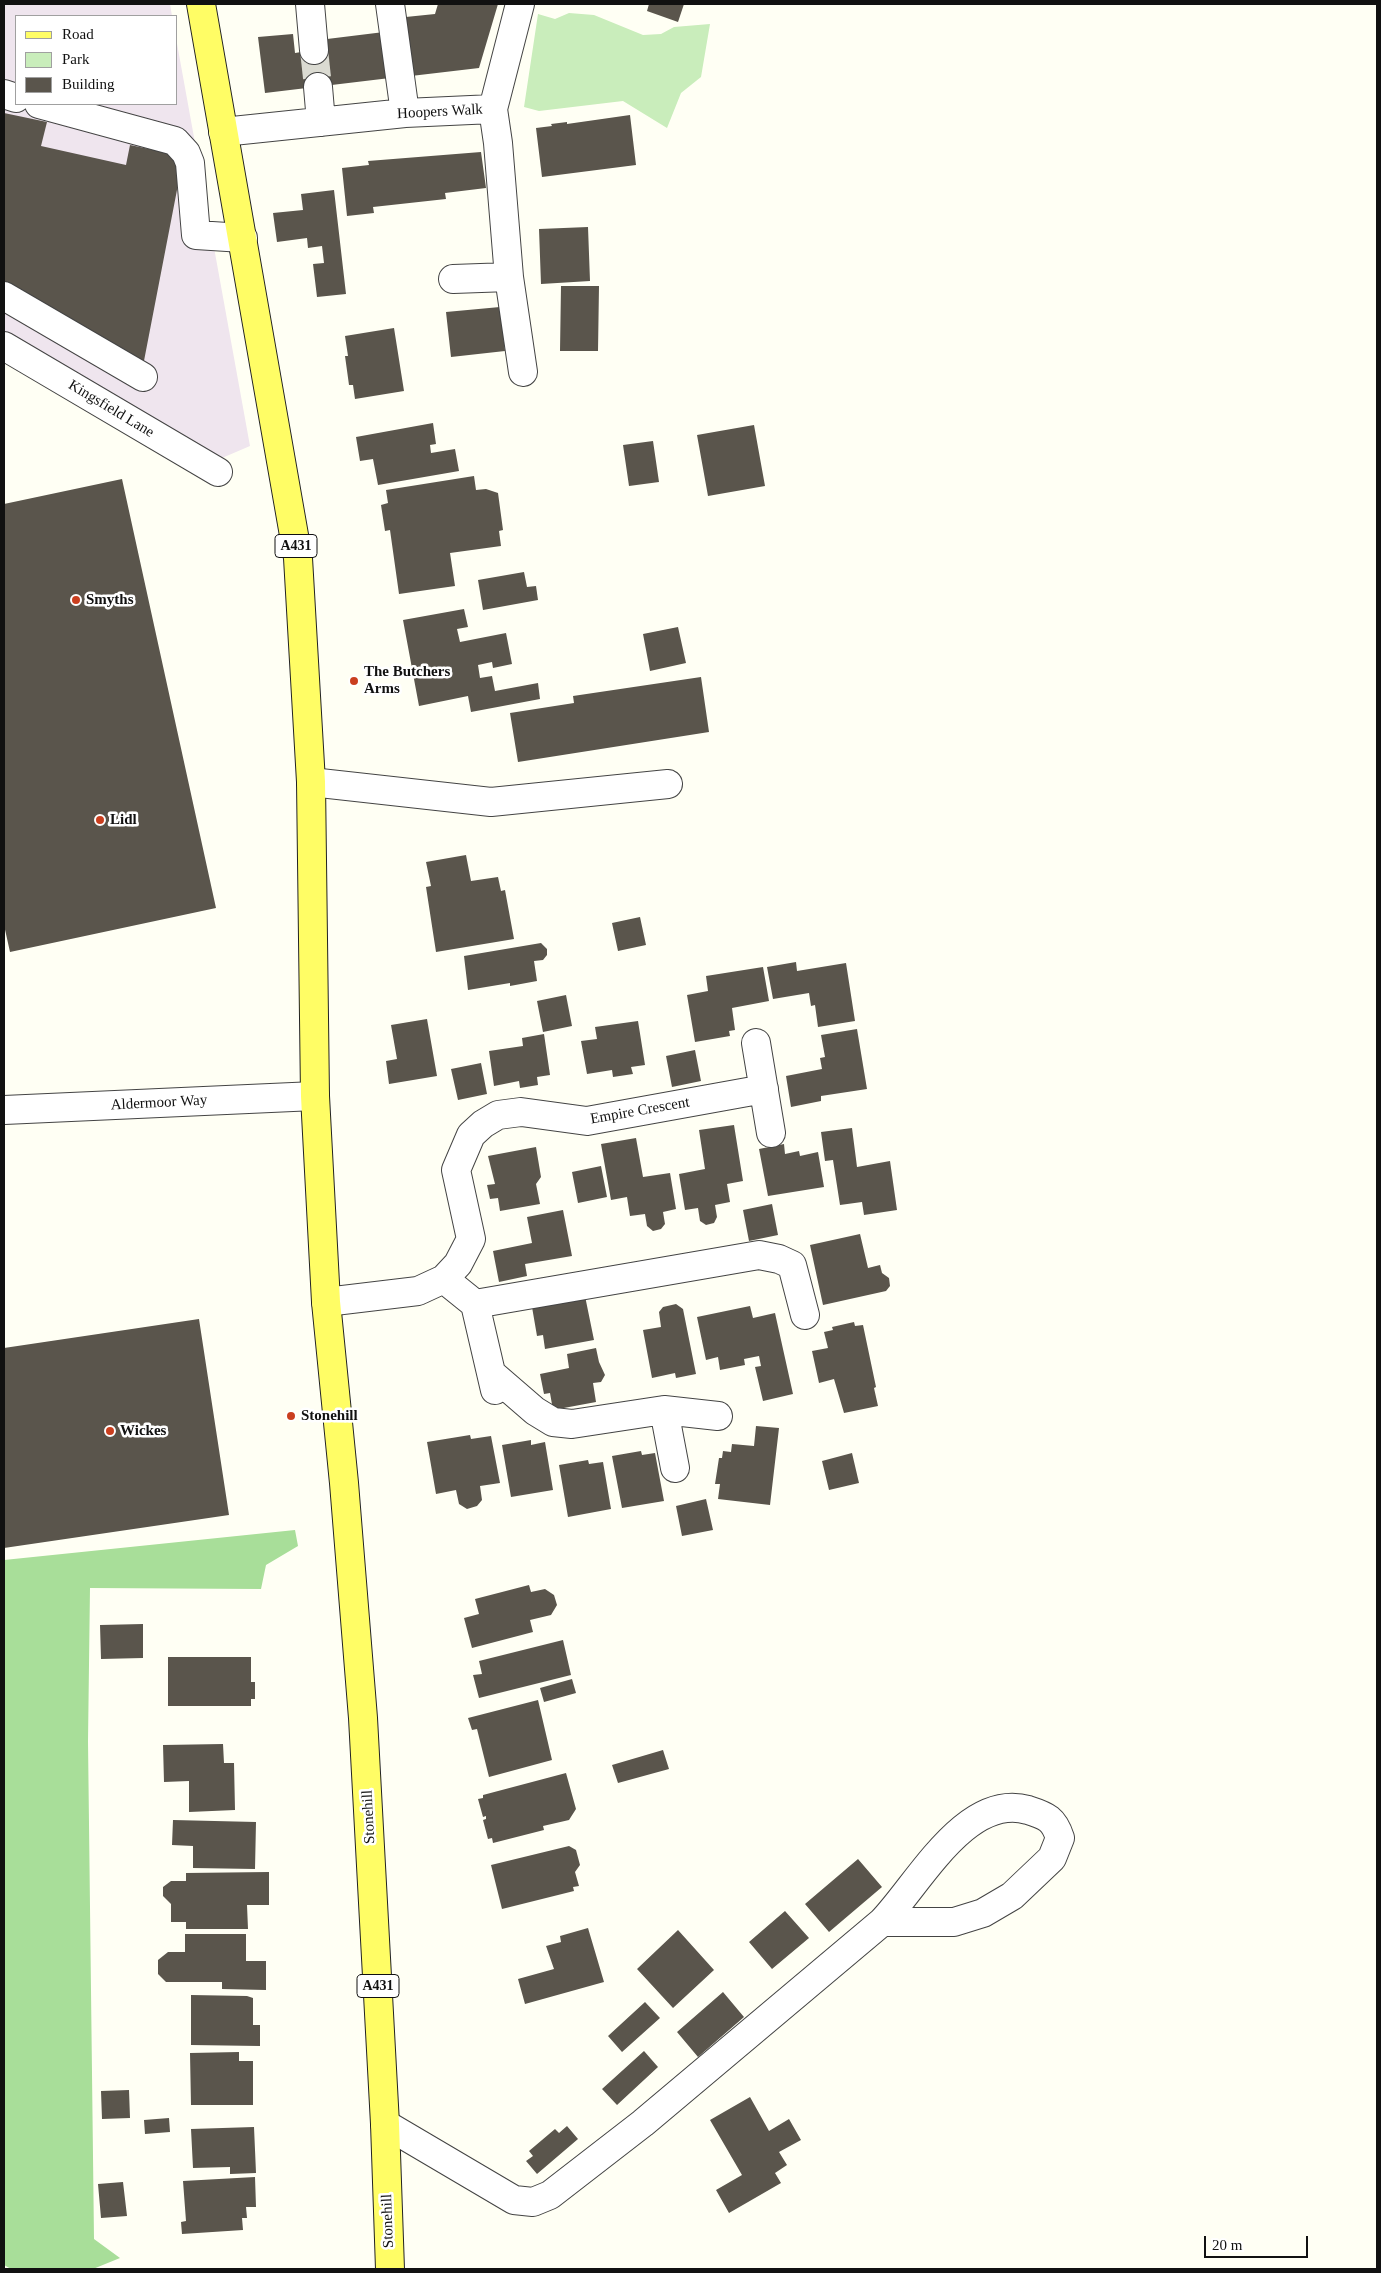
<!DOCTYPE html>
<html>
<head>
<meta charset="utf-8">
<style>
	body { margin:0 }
	#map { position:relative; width:1381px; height:2273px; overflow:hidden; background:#fffff4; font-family:Georgia,serif }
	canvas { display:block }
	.frame { position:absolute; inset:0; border:5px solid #111; pointer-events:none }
	.legend { position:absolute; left:15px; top:15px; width:162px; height:90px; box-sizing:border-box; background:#fff; border:1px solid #a0a0a0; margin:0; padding:6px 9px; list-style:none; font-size:15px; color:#111 }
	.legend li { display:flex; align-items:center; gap:10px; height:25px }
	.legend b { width:25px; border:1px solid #a0a0a0 }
	.scale { position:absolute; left:1204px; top:2236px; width:104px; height:22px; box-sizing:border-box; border:2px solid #111; border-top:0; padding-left:6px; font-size:15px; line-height:18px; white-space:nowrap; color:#111; -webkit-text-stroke:4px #fff; paint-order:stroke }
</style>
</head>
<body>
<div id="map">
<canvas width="1381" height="2273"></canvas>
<div class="frame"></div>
<ul class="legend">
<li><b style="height:6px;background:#fffd65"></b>Road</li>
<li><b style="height:14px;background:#c9edbb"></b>Park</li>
<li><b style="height:14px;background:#5a554c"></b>Building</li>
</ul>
<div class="scale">20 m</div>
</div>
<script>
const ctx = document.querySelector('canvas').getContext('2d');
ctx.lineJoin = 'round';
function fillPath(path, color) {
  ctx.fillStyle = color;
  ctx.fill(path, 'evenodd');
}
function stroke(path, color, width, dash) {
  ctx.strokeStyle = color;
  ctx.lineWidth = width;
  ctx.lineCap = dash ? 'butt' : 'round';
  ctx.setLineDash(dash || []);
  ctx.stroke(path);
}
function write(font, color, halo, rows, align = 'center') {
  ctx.font = font + ' Georgia,serif';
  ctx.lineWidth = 5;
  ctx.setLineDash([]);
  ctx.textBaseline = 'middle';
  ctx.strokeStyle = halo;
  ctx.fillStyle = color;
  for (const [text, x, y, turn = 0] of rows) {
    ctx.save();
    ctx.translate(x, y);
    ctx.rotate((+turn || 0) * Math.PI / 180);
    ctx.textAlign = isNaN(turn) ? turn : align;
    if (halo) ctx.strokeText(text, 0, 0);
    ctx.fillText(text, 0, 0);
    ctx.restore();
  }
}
fillPath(new Path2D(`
	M 4,4 L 170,4 L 172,16 L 16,16 L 16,104 L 176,104 L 176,38 L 250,446 L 222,458 L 4,331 Z`), '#efe5ee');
fillPath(new Path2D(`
	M 569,13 L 594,15 L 643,35 L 661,34 L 674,27 L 710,24 L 701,77 L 681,93 L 667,128 L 623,101 L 539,111 L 524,107 L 538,14 L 555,19 Z`), '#c9edbb');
fillPath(new Path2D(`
	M 295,1530 L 298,1546 L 266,1565 L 261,1589 L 90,1588 L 88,1741 L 94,2239 L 120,2258 L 93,2269 L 11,2269 L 4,2265 L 4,1560 Z`), '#a8de99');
fillPath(new Path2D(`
	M 438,4 L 498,4 L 479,68 L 411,76 L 396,18 L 435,14 Z
	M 649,4 L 684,4 L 678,22 L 647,11 Z
	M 384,32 L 390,78 L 265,93 L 258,37 L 293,34 L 295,53 L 314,50 L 319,40 Z
	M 4,113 L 47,122 L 41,146 L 126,165 L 130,145 L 173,154 L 182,164 L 143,366 L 4,284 Z
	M 630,115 L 636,165 L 542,177 L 536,128 L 552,126 L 551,124 L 567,122 L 567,124 Z
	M 481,152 L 486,188 L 445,193 L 446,199 L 373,207 L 374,213 L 347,216 L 342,168 L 369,165 L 368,161 Z
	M 334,190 L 346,294 L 317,297 L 313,264 L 324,263 L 322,246 L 308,248 L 307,238 L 277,242 L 273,213 L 303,210 L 301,194 Z
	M 588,227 L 590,281 L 541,284 L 539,229 Z
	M 561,286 L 599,286 L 598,351 L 560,351 Z
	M 500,307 L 505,351 L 451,357 L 446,312 Z
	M 394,328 L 404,391 L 355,399 L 353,385 L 349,385 L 345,356 L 348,356 L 345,336 Z
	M 433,423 L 436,444 L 430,445 L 431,453 L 455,449 L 459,471 L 378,485 L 373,459 L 360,461 L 356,437 Z
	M 754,425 L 765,486 L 708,496 L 697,435 Z
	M 653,441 L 659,482 L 629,486 L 623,445 Z
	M 474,476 L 476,490 L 486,489 L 498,493 L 503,530 L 499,531 L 501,546 L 450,553 L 455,586 L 399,594 L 390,530 L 385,531 L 381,505 L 388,503 L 386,490 Z
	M 122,479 L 216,908 L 10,952 L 4,925 L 4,504 Z
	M 524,572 L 527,587 L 536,586 L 538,600 L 483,610 L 478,580 Z
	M 464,609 L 468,627 L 457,629 L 460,642 L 506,633 L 512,664 L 493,668 L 492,662 L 478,665 L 480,678 L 492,676 L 495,691 L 538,683 L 540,699 L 471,712 L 468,696 L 419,706 L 403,620 Z
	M 678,627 L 686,663 L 650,671 L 643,634 Z
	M 701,677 L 709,732 L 518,762 L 510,713 L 574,703 L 573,696 Z
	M 466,855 L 471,881 L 498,877 L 501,891 L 505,890 L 514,939 L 436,952 L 426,887 L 431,886 L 426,862 Z
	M 640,917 L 646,945 L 618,951 L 612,923 Z
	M 541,943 L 547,949 L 547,955 L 543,960 L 534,961 L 537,981 L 510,986 L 510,983 L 468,990 L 464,956 Z
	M 796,962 L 797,971 L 846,963 L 855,1021 L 818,1027 L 815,1005 L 811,1006 L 809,993 L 773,999 L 767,967 Z
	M 763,967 L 769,1001 L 732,1008 L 735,1030 L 729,1031 L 730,1036 L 695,1042 L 687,995 L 708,991 L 706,976 Z
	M 566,995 L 572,1026 L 543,1032 L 537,1001 Z
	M 427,1019 L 437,1076 L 389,1084 L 386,1061 L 397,1059 L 391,1025 Z
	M 638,1021 L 645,1065 L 631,1067 L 633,1074 L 613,1077 L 612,1070 L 587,1074 L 581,1041 L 597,1039 L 595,1027 Z
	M 857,1029 L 867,1089 L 821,1096 L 821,1101 L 791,1107 L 786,1076 L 822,1069 L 820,1058 L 825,1057 L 821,1035 Z
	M 544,1034 L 550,1075 L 537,1077 L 538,1085 L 520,1088 L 519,1081 L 494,1086 L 489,1051 L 523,1046 L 522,1038 Z
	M 695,1050 L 701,1081 L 672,1087 L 666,1056 Z
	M 481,1063 L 487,1094 L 458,1100 L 451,1069 Z
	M 734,1125 L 743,1181 L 727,1184 L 730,1202 L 715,1205 L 717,1217 L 714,1223 L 706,1225 L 700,1221 L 698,1208 L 685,1210 L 679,1174 L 705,1169 L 699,1130 Z
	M 852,1128 L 857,1167 L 890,1161 L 897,1210 L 864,1215 L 862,1202 L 840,1205 L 833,1160 L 825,1161 L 821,1132 Z
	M 636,1138 L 643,1177 L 670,1173 L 676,1209 L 663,1212 L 665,1224 L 661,1229 L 653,1231 L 647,1226 L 645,1214 L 630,1216 L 627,1197 L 611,1200 L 601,1144 Z
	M 784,1144 L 785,1154 L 799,1151 L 800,1156 L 818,1152 L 824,1187 L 768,1196 L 759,1149 Z
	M 536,1147 L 541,1177 L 536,1184 L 540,1204 L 500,1211 L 498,1198 L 490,1199 L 487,1185 L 495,1184 L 488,1156 Z
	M 601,1166 L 607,1197 L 578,1203 L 572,1172 Z
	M 772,1204 L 778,1235 L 749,1241 L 743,1210 Z
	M 563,1210 L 572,1256 L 525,1264 L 527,1276 L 499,1282 L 493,1251 L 532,1243 L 527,1217 Z
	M 860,1234 L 868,1268 L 880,1265 L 882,1273 L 889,1278 L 890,1286 L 886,1291 L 823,1305 L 810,1245 Z
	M 585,1296 L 594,1340 L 545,1349 L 543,1335 L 537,1336 L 532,1307 Z
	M 676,1304 L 683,1309 L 696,1374 L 676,1378 L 675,1373 L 652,1378 L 643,1330 L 661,1327 L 659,1312 L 663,1307 Z
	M 750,1306 L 753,1318 L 775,1313 L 793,1394 L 763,1401 L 755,1367 L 761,1366 L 759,1356 L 744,1359 L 745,1365 L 720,1370 L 718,1357 L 706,1360 L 697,1317 Z
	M 199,1319 L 229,1515 L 4,1548 L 4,1348 Z
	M 854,1322 L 855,1326 L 863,1325 L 876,1387 L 874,1388 L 878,1406 L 844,1413 L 834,1379 L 819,1383 L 812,1351 L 828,1348 L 824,1332 L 833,1330 L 832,1327 Z
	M 596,1348 L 599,1362 L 605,1375 L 601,1382 L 593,1383 L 596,1402 L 553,1410 L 550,1393 L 544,1394 L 540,1374 L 569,1368 L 567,1354 Z
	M 756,1426 L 779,1428 L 770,1505 L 718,1499 L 720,1484 L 715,1484 L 719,1458 L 722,1458 L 723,1451 L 731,1452 L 732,1444 L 754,1446 Z
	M 470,1435 L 471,1439 L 491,1436 L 500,1483 L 480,1486 L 482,1500 L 477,1506 L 467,1509 L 459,1504 L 456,1490 L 436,1494 L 427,1442 Z
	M 531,1440 L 531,1445 L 545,1442 L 553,1490 L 511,1497 L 502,1445 Z
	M 641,1451 L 642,1455 L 655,1453 L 664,1501 L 622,1508 L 612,1456 Z
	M 852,1453 L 859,1483 L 829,1490 L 822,1461 Z
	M 588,1460 L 589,1464 L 603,1462 L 611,1509 L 568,1517 L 559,1465 Z
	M 706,1499 L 713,1530 L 682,1536 L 676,1506 Z
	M 529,1585 L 531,1592 L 545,1589 L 554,1595 L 557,1605 L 551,1615 L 530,1620 L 533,1632 L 472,1648 L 464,1618 L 479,1614 L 475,1599 Z
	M 143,1624 L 143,1658 L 101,1659 L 100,1625 Z
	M 563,1640 L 571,1675 L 479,1698 L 473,1675 L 482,1674 L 479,1661 Z
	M 168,1657 L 251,1657 L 251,1682 L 255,1682 L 255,1699 L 251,1699 L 251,1706 L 168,1706 Z
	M 572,1679 L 576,1693 L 544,1702 L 540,1688 Z
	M 538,1700 L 552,1760 L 489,1777 L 477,1729 L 472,1730 L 468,1718 Z
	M 223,1744 L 224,1763 L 234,1763 L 235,1810 L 189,1812 L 189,1781 L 164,1782 L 163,1745 Z
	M 663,1750 L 669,1769 L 618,1783 L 612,1765 Z
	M 566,1773 L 576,1809 L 569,1820 L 543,1826 L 544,1830 L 493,1843 L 492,1838 L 488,1839 L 483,1820 L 486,1819 L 486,1816 L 483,1817 L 478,1799 L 483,1798 L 483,1795 Z
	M 173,1820 L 256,1822 L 255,1869 L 193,1868 L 193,1846 L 172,1845 Z
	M 569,1846 L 576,1850 L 580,1865 L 575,1872 L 579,1886 L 573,1887 L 574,1891 L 502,1909 L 491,1865 Z
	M 858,1859 L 882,1887 L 829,1932 L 805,1904 Z
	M 269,1872 L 269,1905 L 247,1905 L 248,1929 L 186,1929 L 186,1922 L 171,1922 L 171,1904 L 163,1896 L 163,1887 L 171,1881 L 186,1881 L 186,1873 Z
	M 785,1911 L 809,1938 L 772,1969 L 749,1942 Z
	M 588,1928 L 604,1982 L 525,2004 L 518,1979 L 554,1969 L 546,1946 L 561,1942 L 560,1936 Z
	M 678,1930 L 714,1970 L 673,2008 L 637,1969 Z
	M 185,1934 L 246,1934 L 246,1961 L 266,1961 L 266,1990 L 222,1989 L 222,1982 L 166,1982 L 158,1974 L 158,1960 L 168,1952 L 185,1952 Z
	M 723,1992 L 744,2017 L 698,2057 L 677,2032 Z
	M 191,1995 L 247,1996 L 253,1998 L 253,2025 L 260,2025 L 260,2046 L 191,2045 Z
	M 645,2002 L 660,2018 L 622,2052 L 608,2036 Z
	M 644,2051 L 658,2067 L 617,2105 L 602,2089 Z
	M 239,2052 L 239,2061 L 253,2061 L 253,2105 L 191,2105 L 190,2053 Z
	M 129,2090 L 130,2118 L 102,2119 L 101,2091 Z
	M 750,2097 L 769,2131 L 789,2119 L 801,2140 L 779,2152 L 787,2165 L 775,2173 L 781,2183 L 729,2213 L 716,2190 L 742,2175 L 710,2120 Z
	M 169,2118 L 170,2132 L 145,2134 L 144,2120 Z
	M 567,2126 L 578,2139 L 537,2174 L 526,2161 L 533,2156 L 529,2151 L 555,2129 L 559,2133 Z
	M 254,2127 L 256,2173 L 230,2174 L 230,2167 L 193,2168 L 191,2129 Z
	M 255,2177 L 256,2207 L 246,2207 L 247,2218 L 242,2218 L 243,2230 L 182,2234 L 181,2222 L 186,2221 L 183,2181 Z
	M 123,2182 L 127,2216 L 101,2218 L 98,2184 Z`), '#5a554c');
stroke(new Path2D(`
	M 314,50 L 318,87`), '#dbdbd2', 28, [28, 14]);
const minor = new Path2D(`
	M 310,4 L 314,50
	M 390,4 L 405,113
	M 318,87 L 321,122
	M 4,94 L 16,98
	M 39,104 L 175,141 L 186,153 L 190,163 L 196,235 L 243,238
	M 493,109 L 520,4
	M 223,132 L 405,113 L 493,109 L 498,143 L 509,277 L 453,279
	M 509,277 L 523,372
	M 4,296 L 143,377
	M 4,346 L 218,472
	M 311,782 L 491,802 L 668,784
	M 756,1043 L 771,1133
	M 4,1110 L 315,1096
	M 444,1279 L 475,1304 L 495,1390
	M 326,1302 L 418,1291 L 444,1279 L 458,1264 L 471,1239 L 456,1170 L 471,1135 L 483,1124 L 498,1115 L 521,1112 L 587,1121 L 764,1089
	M 475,1304 L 759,1255 L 779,1259 L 792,1265 L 805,1315
	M 491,1373 L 535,1411 L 553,1422 L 572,1424 L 664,1410 L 718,1416
	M 664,1410 L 675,1468
	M 385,2124 L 514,2200 L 533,2202 L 550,2195 L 643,2123 L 882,1922 C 918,1885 966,1792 1028,1810 C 1047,1816 1054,1819 1060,1838 L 1052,1858 L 1012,1896 L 983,1913 L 954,1922 L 882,1922`);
const major = new Path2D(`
	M 201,4 L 298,558 L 311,782 L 315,1096 L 326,1302 L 344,1483 L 363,1718 L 385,2124 L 390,2269`);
stroke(minor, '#444', 30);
stroke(major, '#222', 30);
stroke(minor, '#fff', 28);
stroke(major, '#fffd65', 28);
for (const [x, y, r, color] of [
	[76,600,5,"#ca3f1f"],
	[354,681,5,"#ca3f1f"],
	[100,820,5,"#ca3f1f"],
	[291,1416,5,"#ca3f1f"],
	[110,1431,5,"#ca3f1f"]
]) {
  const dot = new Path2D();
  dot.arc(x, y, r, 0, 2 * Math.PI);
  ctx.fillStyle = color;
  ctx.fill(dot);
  stroke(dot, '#fff', 2);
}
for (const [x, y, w] of [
	[296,546,42],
	[378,1986,42]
]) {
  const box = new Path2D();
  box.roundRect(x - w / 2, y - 11.5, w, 23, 4);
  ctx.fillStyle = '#fff';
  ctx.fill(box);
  stroke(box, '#111', 1);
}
write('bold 14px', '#111', null, [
	["A431",296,546],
	["A431",378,1986]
]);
write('15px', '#111', '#fff', [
	["Hoopers Walk",440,112,-3],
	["Kingsfield Lane",111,409,31],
	["Aldermoor Way",159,1103,-3],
	["Empire Crescent",640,1111,-10],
	["Stonehill",369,1817,-93],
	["Stonehill",388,2221,-92]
]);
write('bold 15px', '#111', '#fff', [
	["Smyths",86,600],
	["The Butchers",364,672],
	["Arms",364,689],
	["Lidl",110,820],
	["Stonehill",301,1416],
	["Wickes",120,1431]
], 'left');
</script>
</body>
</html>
